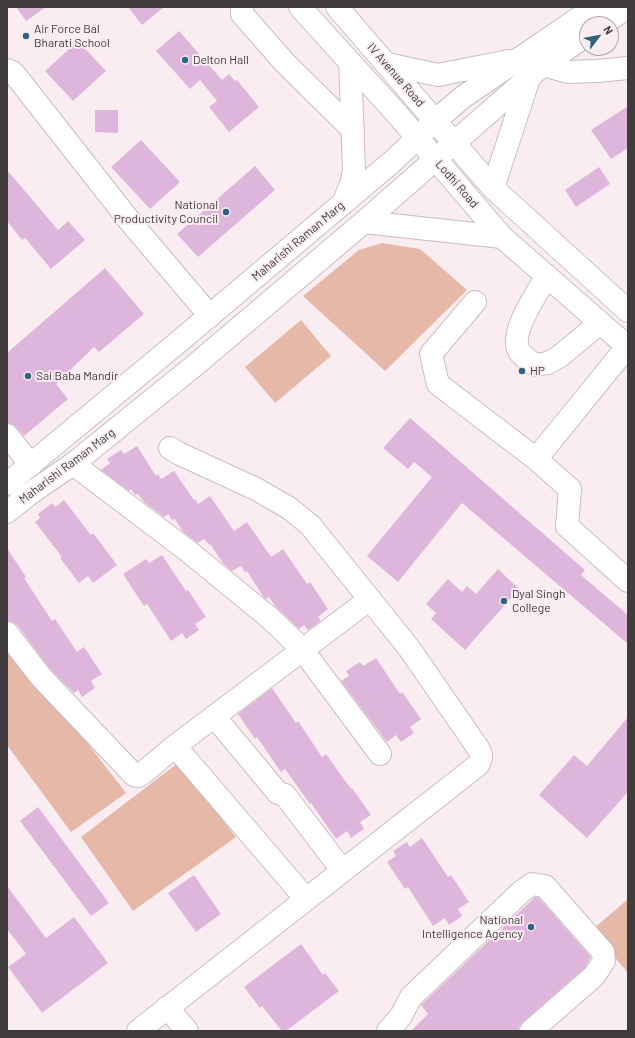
<!DOCTYPE html>
<html>
<head>
<meta charset="utf-8">
<style>
	body { margin:0 }
	#map { position:relative; width:635px; height:1038px; overflow:hidden; background:#faedf2; font-family:Barlow,sans-serif }
	canvas { display:block }
	.frame { position:absolute; inset:0; border:8px solid #403b3d; pointer-events:none }
	.north { position:absolute; left:579px; top:16px; width:40px; height:40px; box-sizing:border-box; background:#faedf2; border:1px solid #b0a6aa; border-radius:50%; rotate:58deg; font-size:11px; font-weight:700; line-height:16px; text-align:center; color:#403b3d }
	.north::after { content:''; display:block; margin:auto; width:14px; height:18px; background:#2f637f; clip-path:polygon(50% 0,100% 100%,50% 72%,0 100%) }
</style>
</head>
<body>
<div id="map">
<canvas width="635" height="1038"></canvas>
<div class="frame"></div>
<div class="north">N</div>
</div>
<script>
const ctx = document.querySelector('canvas').getContext('2d');
ctx.lineJoin = 'round';
function fillPath(path, color) {
  ctx.fillStyle = color;
  ctx.fill(path, 'evenodd');
}
function stroke(path, color, width, dash) {
  ctx.strokeStyle = color;
  ctx.lineWidth = width;
  ctx.lineCap = dash ? 'butt' : 'round';
  ctx.setLineDash(dash || []);
  ctx.stroke(path);
}
function write(font, color, halo, rows, align = 'center') {
  ctx.font = font + ' Barlow,sans-serif';
  ctx.lineWidth = 4;
  ctx.setLineDash([]);
  ctx.textBaseline = 'middle';
  ctx.strokeStyle = halo;
  ctx.fillStyle = color;
  for (const [text, x, y, turn = 0] of rows) {
    ctx.save();
    ctx.translate(x, y);
    ctx.rotate((+turn || 0) * Math.PI / 180);
    ctx.textAlign = isNaN(turn) ? turn : align;
    if (halo) ctx.strokeText(text, 0, 0);
    ctx.fillText(text, 0, 0);
    ctx.restore();
  }
}
fillPath(new Path2D(`
	M 382,243 L 420,249 L 467,290 L 385,371 L 303,296 L 359,250 Z
	M 301,320 L 331,356 L 275,403 L 245,367 Z
	M 7,639 L 126,793 L 71,832 L 7,745 Z
	M 178,763 L 236,837 L 133,911 L 81,837 Z
	M 628,899 L 628,973 L 592,930 Z`), '#e5b8a8');
fillPath(new Path2D(`
	M 16,7 L 46,7 L 26,21 Z
	M 128,7 L 164,7 L 142,25 Z
	M 179,31 L 222,80 L 229,74 L 235,81 L 237,80 L 259,107 L 229,132 L 209,107 L 217,101 L 200,80 L 190,89 L 156,51 Z
	M 78,41 L 106,71 L 73,101 L 45,71 Z
	M 628,106 L 628,148 L 611,159 L 591,130 Z
	M 95,110 L 118,110 L 118,133 L 95,132 Z
	M 141,140 L 180,182 L 150,209 L 111,167 Z
	M 255,166 L 275,190 L 198,257 L 177,234 Z
	M 599,167 L 610,184 L 576,207 L 565,190 Z
	M 7,170 L 58,230 L 68,221 L 85,240 L 51,269 L 25,238 L 22,240 L 7,221 Z
	M 105,268 L 144,314 L 99,352 L 94,347 L 56,384 L 68,399 L 24,436 L 16,427 L 12,424 L 7,423 L 7,353 Z
	M 410,418 L 585,570 L 581,575 L 628,615 L 628,644 L 462,503 L 398,582 L 367,556 L 432,477 L 414,462 L 408,469 L 383,448 Z
	M 137,446 L 156,476 L 158,474 L 161,479 L 174,471 L 194,500 L 195,499 L 198,504 L 210,496 L 234,531 L 247,522 L 271,557 L 283,549 L 307,584 L 310,582 L 328,609 L 318,617 L 321,621 L 308,630 L 304,625 L 299,629 L 275,606 L 269,597 L 266,599 L 264,598 L 247,571 L 245,572 L 241,566 L 232,571 L 223,563 L 210,544 L 209,545 L 204,539 L 198,543 L 183,532 L 175,519 L 172,520 L 168,514 L 164,517 L 144,502 L 138,494 L 135,495 L 131,489 L 129,491 L 101,470 L 110,463 L 107,459 L 121,450 L 124,454 Z
	M 64,500 L 91,535 L 93,533 L 117,565 L 93,583 L 88,576 L 79,583 L 60,558 L 62,557 L 35,522 L 40,518 L 38,514 L 52,503 L 55,507 Z
	M 7,548 L 26,577 L 24,578 L 52,621 L 55,619 L 77,652 L 84,647 L 102,674 L 91,681 L 95,688 L 82,697 L 78,690 L 74,693 L 50,669 L 17,625 L 12,622 L 7,621 Z
	M 162,555 L 186,591 L 188,590 L 206,617 L 195,624 L 199,630 L 186,639 L 182,633 L 171,641 L 147,604 L 144,606 L 123,574 L 146,559 L 149,563 Z
	M 498,569 L 519,589 L 465,650 L 431,619 L 436,613 L 426,604 L 448,579 L 462,592 L 467,586 L 476,594 Z
	M 376,658 L 400,694 L 402,692 L 421,719 L 410,727 L 414,733 L 401,742 L 396,735 L 387,742 L 341,681 L 349,676 L 346,671 L 360,662 L 363,666 Z
	M 272,688 L 296,723 L 298,721 L 322,757 L 326,754 L 351,789 L 352,788 L 371,815 L 360,822 L 364,829 L 351,838 L 347,831 L 336,839 L 311,803 L 310,804 L 285,769 L 281,772 L 257,737 L 255,739 L 238,714 Z
	M 628,717 L 628,792 L 587,838 L 539,795 L 574,755 L 587,766 Z
	M 38,807 L 109,903 L 91,916 L 20,821 Z
	M 422,838 L 448,877 L 451,875 L 469,902 L 458,909 L 462,916 L 449,925 L 445,918 L 433,926 L 408,887 L 405,889 L 387,862 L 396,856 L 393,851 L 407,842 L 410,847 Z
	M 194,875 L 221,914 L 196,932 L 168,893 Z
	M 7,886 L 46,938 L 74,917 L 108,963 L 42,1013 L 8,967 L 26,954 L 7,929 Z
	M 535,897 L 539,898 L 591,957 L 585,968 L 523,1022 L 519,1027 L 519,1031 L 411,1031 L 428,1014 L 421,1005 Z
	M 301,944 L 323,975 L 325,973 L 339,991 L 286,1031 L 282,1031 L 262,1006 L 260,1008 L 244,987 Z`), '#dfb6db');
const minor = new Path2D(`
	M 242,7 L 242,14 L 285,63 L 353,130
	M 543,65 L 568,72 L 597,71 L 628,68
	M 7,70 L 12,72 L 16,76 L 132,224 L 210,316
	M 547,276 C 537,293 509,333 519,351 C 522,356 530,361 535,365 L 548,363 L 560,356 L 600,323
	M 475,302 L 431,354 L 438,384 L 536,459 L 570,489 L 567,526 L 628,581
	M 7,435 L 31,465
	M 536,459 L 627,347
	M 73,464 L 188,551 L 271,619 L 302,649 L 380,754
	M 7,633 L 41,677 L 134,775 L 138,776 L 143,773 L 175,746 L 370,599
	M 214,716 L 278,793 L 285,795 L 342,870
	M 175,746 L 306,899
	M 167,1007 L 187,1031
	M 138,1031 L 478,765 C 482,758 482,755 478,748 L 409,648 L 310,525 L 289,508 L 256,489 L 180,454 L 170,448
	M 388,1031 L 401,1016 L 411,997 L 522,891 L 532,884 L 545,886 L 603,952 L 604,961 L 594,976 L 531,1031`);
const major = new Path2D(`
	M 300,7 L 397,114 L 502,237 L 628,347
	M 337,7 L 493,188 L 628,311
	M 603,24 L 628,7
	M 387,64 L 438,75 L 509,61
	M 493,188 L 529,78
	M 344,202 L 352,181 L 354,170 L 350,62
	M 364,222 L 502,237
	M 7,484 L 176,344 L 393,161 L 436,120 L 463,97 L 595,7
	M 7,512 L 32,492 L 73,464 L 194,366 L 364,222 L 543,65 L 587,35`);
stroke(minor, '#c9bdc1', 24);
stroke(major, '#c9bdc1', 24);
stroke(minor, '#fff', 22);
stroke(major, '#fff', 22);
for (const [x, y, r, color] of [
	[26,36,4,"#2f637f"],
	[185,60,4,"#2f637f"],
	[226,212,4,"#2f637f"],
	[522,371,4,"#2f637f"],
	[28,376,4,"#2f637f"],
	[504,601,4,"#2f637f"],
	[531,927,4,"#2f637f"]
]) {
  const dot = new Path2D();
  dot.arc(x, y, r, 0, 2 * Math.PI);
  ctx.fillStyle = color;
  ctx.fill(dot);
  stroke(dot, '#faedf2', 1.5);
}
write('12px', '#403b3d', '#faedf2', [
	["Air Force Bal",34,29],
	["Bharati School",34,43],
	["Delton Hall",193,60],
	["National",218,205,"right"],
	["Productivity Council",218,219,"right"],
	["HP",530,371],
	["Sai Baba Mandir",36,376],
	["Dyal Singh",512,594],
	["College",512,608],
	["National",523,920,"right"],
	["Intelligence Agency",523,934,"right"]
], 'left');
write('12px', '#403b3d', '#faedf2', [
	["IV Avenue Road",396,75,49],
	["Lodhi Road",457,184,49],
	["Maharishi Raman Marg",298,241,-40],
	["Maharishi Raman Marg",67,466,-37]
]);
</script>
</body>
</html>
